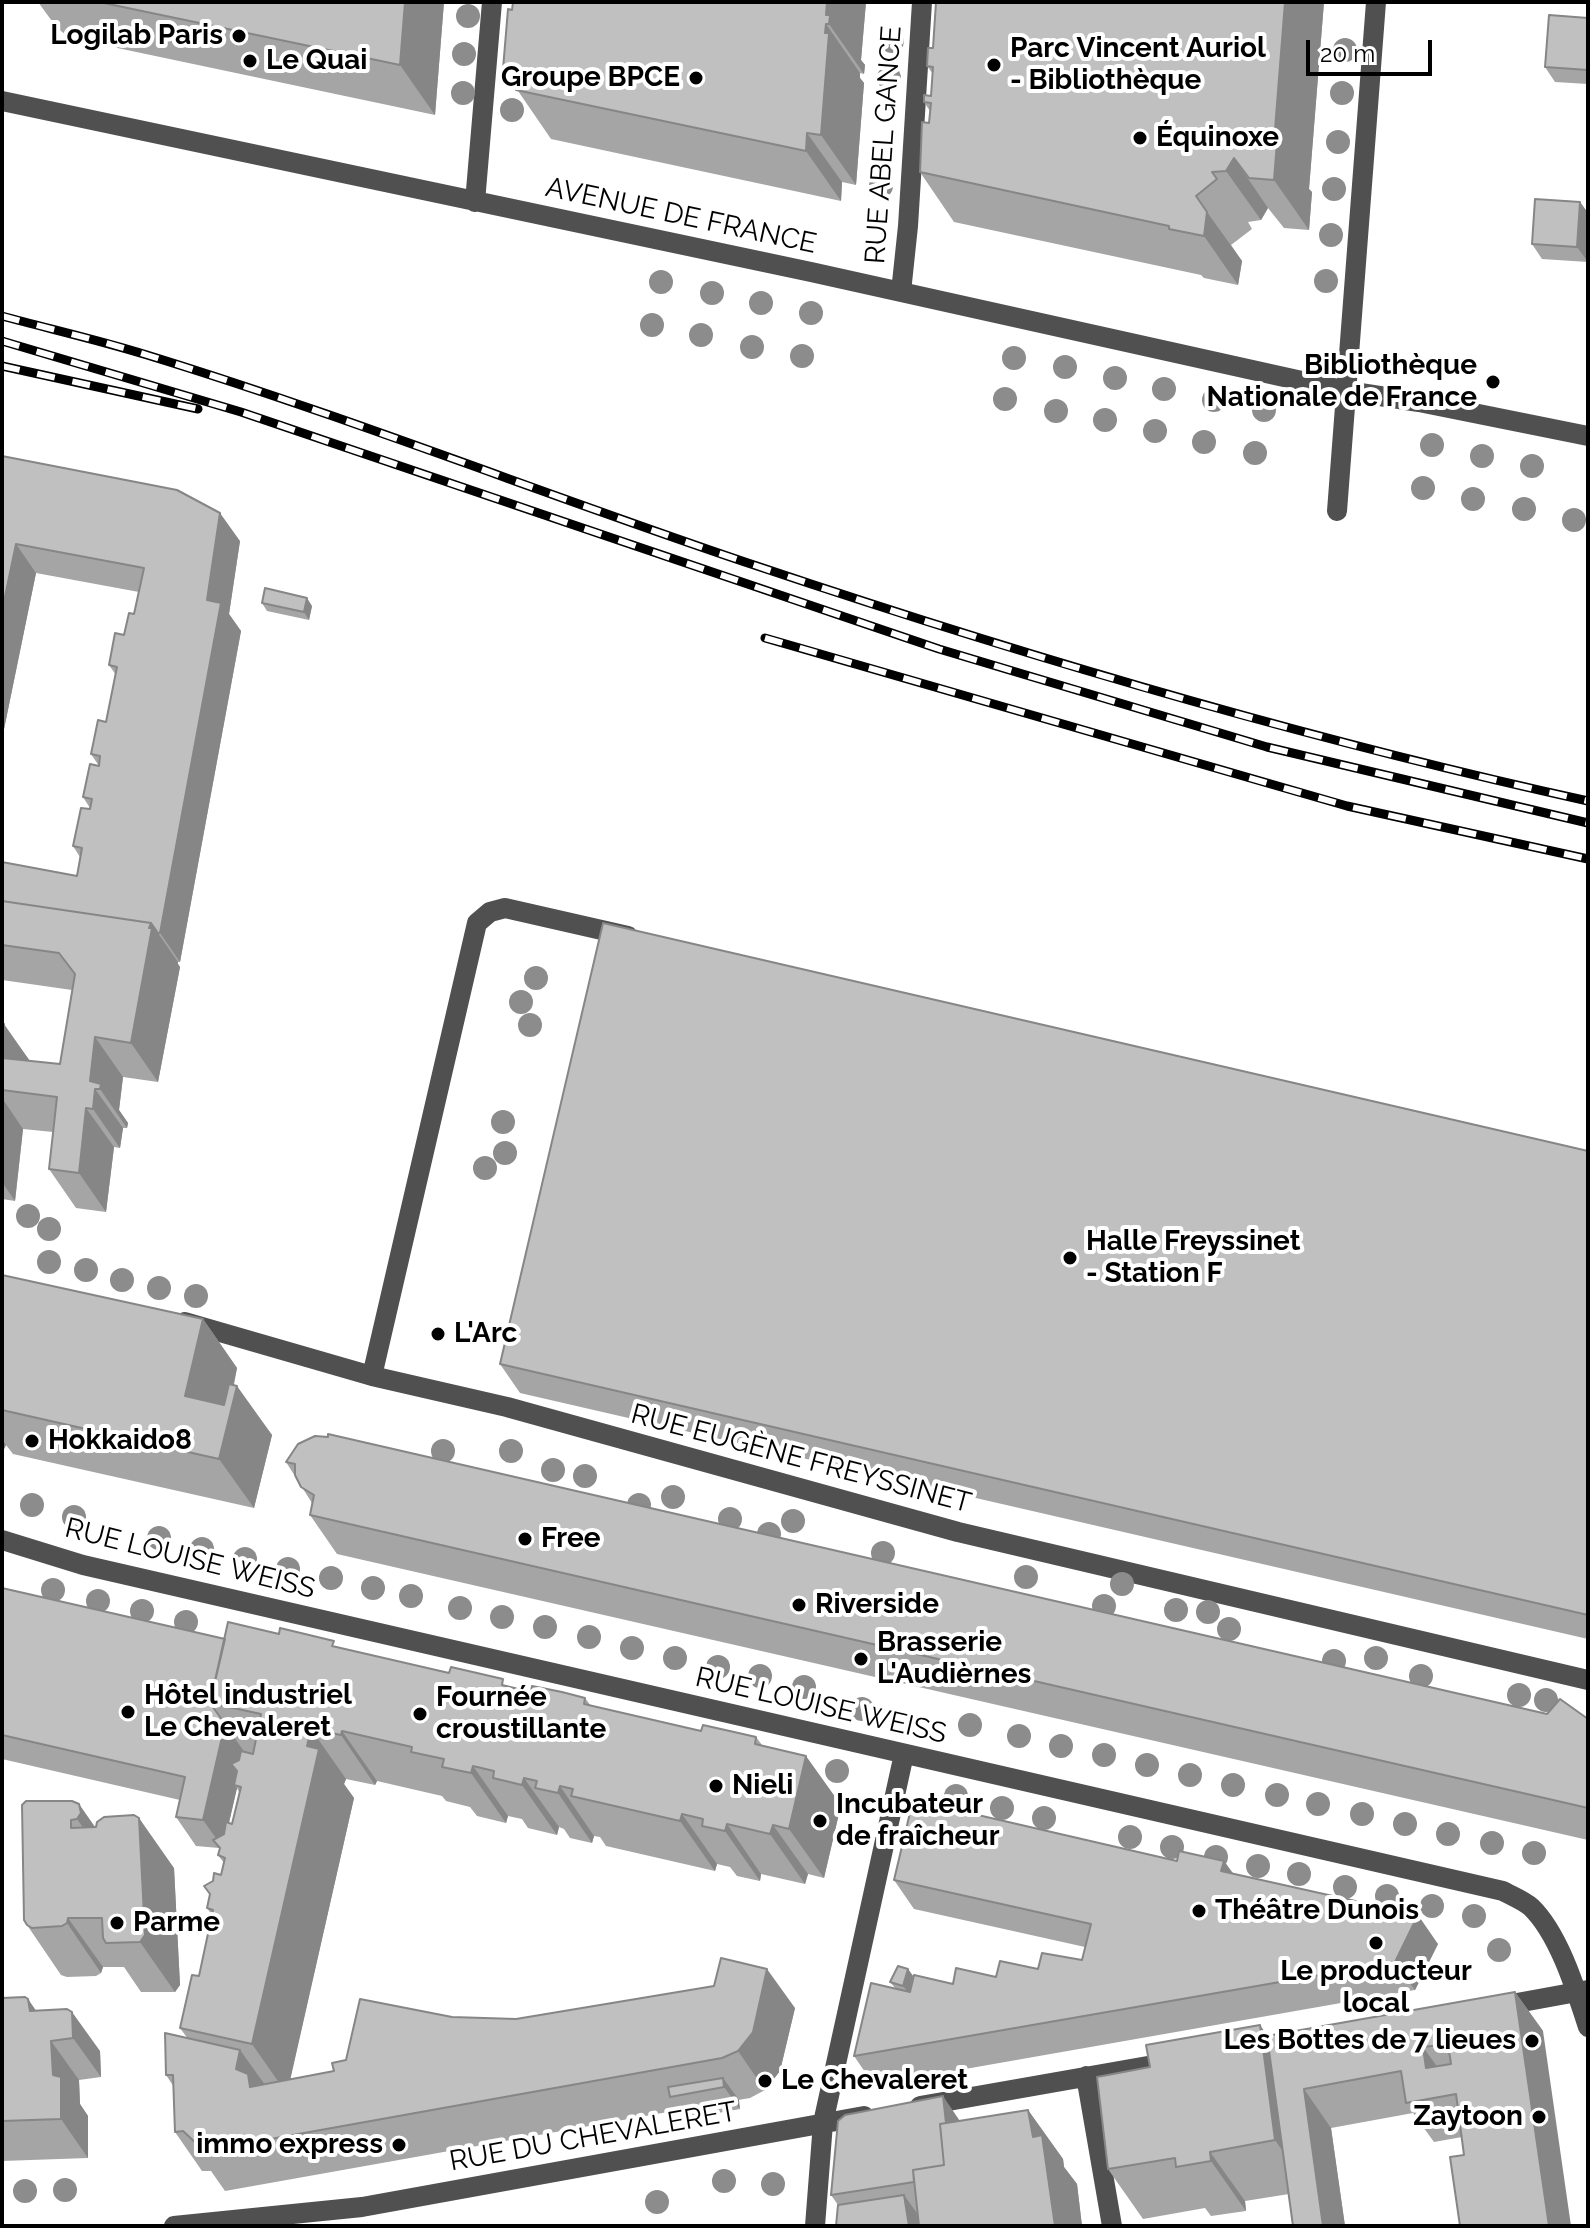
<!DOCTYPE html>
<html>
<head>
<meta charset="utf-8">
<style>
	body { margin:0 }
	#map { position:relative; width:1590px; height:2228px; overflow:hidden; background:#fff; font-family:Raleway,sans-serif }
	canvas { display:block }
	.frame { position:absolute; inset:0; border:4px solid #000; pointer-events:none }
	.scale { position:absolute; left:1306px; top:40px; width:126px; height:36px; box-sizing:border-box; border:4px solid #000; border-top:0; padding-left:10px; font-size:24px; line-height:28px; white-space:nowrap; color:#000; -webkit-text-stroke:6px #fff; paint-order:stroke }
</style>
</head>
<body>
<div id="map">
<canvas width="1590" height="2228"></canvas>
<div class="frame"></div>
<div class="scale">20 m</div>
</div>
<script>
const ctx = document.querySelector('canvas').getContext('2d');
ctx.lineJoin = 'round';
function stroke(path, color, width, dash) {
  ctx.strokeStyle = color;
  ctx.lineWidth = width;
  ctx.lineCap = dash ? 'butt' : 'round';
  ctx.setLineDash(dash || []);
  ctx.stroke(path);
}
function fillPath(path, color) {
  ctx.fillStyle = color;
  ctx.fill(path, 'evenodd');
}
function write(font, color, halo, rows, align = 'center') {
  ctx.font = font + ' Raleway,sans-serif';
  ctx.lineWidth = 8;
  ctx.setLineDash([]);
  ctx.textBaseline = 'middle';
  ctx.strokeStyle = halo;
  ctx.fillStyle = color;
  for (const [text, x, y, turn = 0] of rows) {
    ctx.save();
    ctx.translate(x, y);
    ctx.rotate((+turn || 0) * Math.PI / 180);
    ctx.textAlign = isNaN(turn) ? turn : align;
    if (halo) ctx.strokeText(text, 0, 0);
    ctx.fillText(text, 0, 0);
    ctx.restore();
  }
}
stroke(new Path2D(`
	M 2,101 L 811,272 L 1347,391 L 1419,402 L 1588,436
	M 475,202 L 492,2
	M 901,292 L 908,226 L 922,2
	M 1337,511 L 1376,2
	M 185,1322 L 372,1376 L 507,1407 L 958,1532 L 1588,1680
	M 372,1376 L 477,923 L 490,912 L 505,908 L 628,936
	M 2,1540 L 83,1565 L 1503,1891 C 1512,1896 1523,1900 1531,1907 C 1559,1934 1576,1990 1588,2027
	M 1495,2007 L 1588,1990
	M 1086,2076 L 1112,2226
	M 920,2106 L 1176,2061
	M 174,2226 L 362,2207 L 864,2116
	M 815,2226 L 823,2123 L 904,1754`), '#505050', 20);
const rail = new Path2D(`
	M 2,316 C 50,329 99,340 147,355 C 352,418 551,497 754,565 C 1028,657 1305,739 1588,801
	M 2,341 L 241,412 L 939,649 L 1267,747 L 1588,823
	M 2,366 L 198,409
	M 765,638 L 1347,806 L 1588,859`);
stroke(rail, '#000', 9);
stroke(rail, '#fff', 6, [18]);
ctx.fillStyle = '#8c8c8c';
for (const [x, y] of [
	[468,16],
	[892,41],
	[1345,50],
	[464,54],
	[889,78],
	[463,93],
	[1342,93],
	[512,110],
	[1338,142],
	[883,151],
	[881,186],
	[1334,189],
	[1331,235],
	[1326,281],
	[661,282],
	[712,293],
	[761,303],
	[811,313],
	[652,325],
	[701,335],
	[752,347],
	[802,356],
	[1014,358],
	[1065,367],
	[1115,378],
	[1164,389],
	[1005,399],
	[1214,400],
	[1264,410],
	[1056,411],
	[1105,420],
	[1155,431],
	[1204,442],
	[1432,445],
	[1255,453],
	[1482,456],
	[1532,466],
	[1423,488],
	[1473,499],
	[1524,509],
	[1574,520],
	[536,978],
	[521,1002],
	[530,1025],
	[503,1122],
	[505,1153],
	[485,1168],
	[28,1216],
	[49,1229],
	[49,1262],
	[86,1270],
	[122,1280],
	[159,1288],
	[196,1296],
	[443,1451],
	[511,1451],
	[553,1470],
	[585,1476],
	[673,1497],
	[32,1505],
	[639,1505],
	[74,1517],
	[730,1519],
	[793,1521],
	[769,1534],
	[159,1538],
	[202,1549],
	[883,1553],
	[245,1559],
	[288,1569],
	[1026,1577],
	[331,1578],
	[1122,1584],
	[373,1588],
	[53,1590],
	[411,1596],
	[98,1601],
	[1104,1606],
	[460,1608],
	[1176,1610],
	[142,1611],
	[1208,1612],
	[502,1617],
	[186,1622],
	[545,1627],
	[1229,1629],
	[589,1637],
	[632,1648],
	[675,1658],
	[1376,1658],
	[1334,1661],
	[718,1667],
	[760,1676],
	[1421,1676],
	[804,1687],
	[1519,1695],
	[1546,1700],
	[862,1709],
	[970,1725],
	[1019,1736],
	[1061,1746],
	[1104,1755],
	[1147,1765],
	[837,1771],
	[1190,1775],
	[1233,1785],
	[1277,1795],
	[956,1796],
	[1318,1804],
	[1002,1808],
	[1362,1814],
	[1044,1818],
	[1405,1824],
	[1448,1834],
	[1130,1837],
	[1492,1843],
	[1172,1847],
	[1534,1853],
	[1216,1857],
	[1258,1866],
	[1299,1874],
	[1345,1887],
	[1387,1896],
	[1432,1906],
	[1474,1916],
	[1499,1950],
	[724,2181],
	[773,2184],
	[65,2190],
	[25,2191],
	[657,2202]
]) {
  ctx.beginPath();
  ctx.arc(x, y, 12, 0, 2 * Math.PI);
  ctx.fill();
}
fillPath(new Path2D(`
	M 38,2 L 444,2 L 435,115 L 70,38 L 57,28 Z
	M 510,2 L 866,2 L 861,60 L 865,65 L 864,74 L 860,73 L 860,78 L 864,83 L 856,185 L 842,182 L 841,201 L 551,139 L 503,69 L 513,5 Z
	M 935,2 L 1324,2 L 1309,189 L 1312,192 L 1309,230 L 1284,228 L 1268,208 L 1261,220 L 1248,222 L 1252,229 L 1231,245 L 1242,261 L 1238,285 L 1204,278 L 1201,275 L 954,222 L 920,172 L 929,123 L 930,111 L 924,102 L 931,96 L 933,74 L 927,66 L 933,48 L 936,4 Z
	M 1588,18 L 1588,84 L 1555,82 L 1545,67 Z
	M 1580,202 L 1588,213 L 1588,262 L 1542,259 L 1532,244 Z
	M 2,456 L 240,541 L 229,614 L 241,631 L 180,962 L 178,962 L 178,964 L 180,967 L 158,1082 L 123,1077 L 119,1110 L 128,1123 L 127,1128 L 123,1128 L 120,1148 L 114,1147 L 106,1212 L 76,1208 L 49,1169 L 53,1132 L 23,1129 L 15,1201 L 2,1199 L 2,1024 L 30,1061 L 60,1064 L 72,990 L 2,980 L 2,862 L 77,876 L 80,857 L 73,846 L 90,808 L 83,797 L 99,766 L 91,754 L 106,722 L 116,675 L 109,665 L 134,614 L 139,592 L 36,573 L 2,739 Z
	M 262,603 L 312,606 L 309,620 L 267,611 Z
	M 1588,1151 L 1588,1639 L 520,1393 L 500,1364 Z
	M 2,1275 L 203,1319 L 237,1368 L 234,1385 L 272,1435 L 254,1508 L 13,1454 L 6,1445 L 3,1451 L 2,1451 Z
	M 286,1462 L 1547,1714 L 1588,1719 L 1588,1840 L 337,1554 L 310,1515 L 312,1503 Z
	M 2,1588 L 225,1639 L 339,1648 L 531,1692 L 585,1698 L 591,1706 L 701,1731 L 756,1737 L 762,1745 L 841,1805 L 824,1878 L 808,1874 L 805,1884 L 761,1874 L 760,1881 L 737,1876 L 730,1867 L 717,1864 L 715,1871 L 606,1846 L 600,1837 L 594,1836 L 592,1843 L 570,1838 L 564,1829 L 559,1827 L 557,1835 L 528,1828 L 522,1819 L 508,1816 L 506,1823 L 477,1816 L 470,1807 L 446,1801 L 442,1796 L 377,1781 L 375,1785 L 346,1779 L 344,1784 L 354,1798 L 290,2079 L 334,2071 L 346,2060 L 452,2017 L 516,2019 L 795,2008 L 780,2071 L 765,2090 L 750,2098 L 738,2100 L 740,2109 L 685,2119 L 679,2110 L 225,2191 L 211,2171 L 202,2171 L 175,2132 L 174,2087 L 166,2075 L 188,2039 L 180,2028 L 199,1976 L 212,1915 L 207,1908 L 210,1895 L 204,1886 L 221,1875 L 224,1863 L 218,1855 L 220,1849 L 219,1848 L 196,1846 L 176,1817 L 180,1800 L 2,1759 ZM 237,1788 L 239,1792 L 232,1824 L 229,1823 Z
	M 72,1801 L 95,1827 L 174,1868 L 180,1985 L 175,1992 L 141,1992 L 124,1967 L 103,1967 L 101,1973 L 96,1976 L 67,1977 L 61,1975 L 27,1925 Z
	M 1177,1861 L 1224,1861 L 1233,1873 L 1438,1944 L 1415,1990 L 874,2085 L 854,2056 L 895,1988 L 890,1982 L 908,1969 L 913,1976 L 953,1984 L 1082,1960 L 1085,1947 L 914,1909 L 894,1880 Z
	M 1515,1992 L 1543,2031 L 1464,2155 L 1462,2137 L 1434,2142 L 1413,2113 L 1331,2128 L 1345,2226 L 1293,2226 L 1289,2194 L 1245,2201 L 1246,2211 L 1211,2216 L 1205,2208 L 1143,2219 L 1108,2169 L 1150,2067 L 1267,2036 Z
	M 2,1998 L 36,2011 L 100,2051 L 101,2077 L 79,2080 L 80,2104 L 88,2116 L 88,2158 L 2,2161 Z
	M 1028,2110 L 1063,2159 L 1064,2167 L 1077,2184 L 1082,2226 L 836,2226 L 838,2205 L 831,2195 L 960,2121 Z`), '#a5a5a5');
fillPath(new Path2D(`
	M 405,2 L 444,2 L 435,115 L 400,65 Z
	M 827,2 L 866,2 L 861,60 L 865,65 L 864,74 L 829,24 L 826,15 Z
	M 1285,2 L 1324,2 L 1309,189 L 1312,192 L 1309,230 L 1274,180 L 1274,142 Z
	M 826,24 L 860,73 L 860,78 L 864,83 L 856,185 L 821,135 Z
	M 807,133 L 842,182 L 841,201 L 806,151 Z
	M 1234,158 L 1268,208 L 1261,220 L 1226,171 Z
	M 1580,202 L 1588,213 L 1588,262 L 1577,247 Z
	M 1207,212 L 1242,261 L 1238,285 L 1204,236 Z
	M 220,513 L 240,541 L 229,614 L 241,631 L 180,962 L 160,933 Z
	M 16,544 L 36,573 L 2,739 L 2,611 Z
	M 307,598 L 312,606 L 309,620 L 304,612 Z
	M 151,923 L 178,962 L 178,964 L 180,967 L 158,1082 L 131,1043 Z
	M 4,1024 L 32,1064 L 2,1062 L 2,1041 Z
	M 95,1037 L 123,1077 L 119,1110 L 128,1123 L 127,1128 L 100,1089 L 90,1081 Z
	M 95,1089 L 123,1128 L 120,1148 L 93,1109 Z
	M 2,1098 L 23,1129 L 15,1201 L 2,1182 Z
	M 86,1108 L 114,1147 L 106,1212 L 79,1173 Z
	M 203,1319 L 237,1368 L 220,1445 L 185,1396 Z
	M 237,1386 L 272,1435 L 254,1508 L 219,1459 Z
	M 2,1439 L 6,1445 L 3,1451 L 2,1450 Z
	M 225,1724 L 245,1753 L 240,1775 L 231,1764 L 239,1776 L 234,1785 L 237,1788 L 223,1848 L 203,1820 Z
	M 311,1729 L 346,1779 L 344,1784 L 354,1798 L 287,2094 L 252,2044 L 307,1746 Z
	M 342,1731 L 377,1781 L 375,1785 L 341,1735 Z
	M 806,1756 L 841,1805 L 824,1878 L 789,1829 Z
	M 473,1766 L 508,1816 L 506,1823 L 471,1773 Z
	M 524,1778 L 559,1827 L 557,1835 L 522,1785 Z
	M 560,1786 L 594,1836 L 592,1843 L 558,1793 Z
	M 79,1804 L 114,1854 L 112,1868 L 77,1819 Z
	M 682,1814 L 717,1864 L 715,1871 L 680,1821 Z
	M 139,1818 L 174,1868 L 180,1985 L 175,1992 L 140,1942 Z
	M 727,1824 L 761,1874 L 760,1881 L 725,1831 Z
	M 773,1825 L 808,1874 L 805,1884 L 770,1834 Z
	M 1224,1861 L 1244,1890 L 1221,1871 Z
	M 1418,1915 L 1438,1944 L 1415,1990 L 1395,1962 Z
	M 68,1918 L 103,1967 L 101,1973 L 67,1923 Z
	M 767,1969 L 795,2008 L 780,2071 L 765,2090 L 738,2051 Z
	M 908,1969 L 913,1976 L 909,1993 L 903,1986 Z
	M 1515,1992 L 1543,2031 L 1571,2226 L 1549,2226 Z
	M 28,1999 L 55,2038 L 51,2041 L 79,2080 L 80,2104 L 88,2116 L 88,2158 L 61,2119 L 53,2075 L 30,2011 Z
	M 72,2012 L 100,2051 L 101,2077 L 73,2038 Z
	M 1260,2025 L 1295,2075 L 1310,2190 L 1275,2140 Z
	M 1423,2047 L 1451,2086 L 1426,2068 Z
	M 240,2050 L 268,2089 L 277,2126 L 236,2069 Z
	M 723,2078 L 739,2100 L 740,2109 L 724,2087 Z
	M 1304,2089 L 1331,2128 L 1345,2226 L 1323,2226 Z
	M 943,2096 L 970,2136 L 952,2176 Z
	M 1028,2110 L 1063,2159 L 1064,2167 L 1077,2184 L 1082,2226 L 1055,2226 L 1033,2137 Z
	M 1210,2152 L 1245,2201 L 1246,2211 L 1211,2161 Z
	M 904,2195 L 924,2223 L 925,2226 L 909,2226 Z`), '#868686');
const building = new Path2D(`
	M 99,2 L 405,2 L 400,65 Z
	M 513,2 L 827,2 L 826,15 L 830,15 L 829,24 L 826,24 L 825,33 L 829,33 L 821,135 L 807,133 L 806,151 L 516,90 L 517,72 L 503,69 L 508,9 L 512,10 Z
	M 936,2 L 1285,2 L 1274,142 L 1277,142 L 1274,180 L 1249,178 L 1234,158 L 1226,171 L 1212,172 L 1217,179 L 1196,196 L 1207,212 L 1204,236 L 1169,229 L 1169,226 L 920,172 L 922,122 L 929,123 L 931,103 L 924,102 L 924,95 L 931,96 L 933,67 L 927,66 L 928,48 L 933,48 Z
	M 1549,15 L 1588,18 L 1588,70 L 1545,67 Z
	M 1535,199 L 1580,202 L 1577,247 L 1532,244 Z
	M 2,456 L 177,490 L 220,513 L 207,600 L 221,603 L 160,933 L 158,933 L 151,923 L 2,901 L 2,862 L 77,876 L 82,848 L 73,846 L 81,808 L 90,809 L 92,799 L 83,797 L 90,764 L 99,766 L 100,756 L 91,754 L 98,720 L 106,722 L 117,667 L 109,665 L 115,633 L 124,635 L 129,613 L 134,614 L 144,568 L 16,544 L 2,611 Z
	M 265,588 L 307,598 L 304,612 L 262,603 Z
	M 2,901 L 151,923 L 149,928 L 152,928 L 131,1043 L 95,1037 L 90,1081 L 101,1084 L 100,1089 L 95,1089 L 93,1109 L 86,1108 L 79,1173 L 49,1169 L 57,1097 L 2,1090 L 2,1058 L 60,1064 L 75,974 L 59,953 L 2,945 Z
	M 603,923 L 1588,1151 L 1588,1615 L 500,1364 Z
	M 2,1024 L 4,1024 L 2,1041 Z
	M 2,1275 L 203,1319 L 185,1396 L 224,1405 L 229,1384 L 237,1386 L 219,1459 L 2,1410 Z
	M 328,1434 L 1547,1714 L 1560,1699 L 1588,1719 L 1588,1808 L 310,1515 L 314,1495 L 301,1487 L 295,1475 L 295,1464 L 286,1462 L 298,1444 L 315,1436 L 328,1437 Z
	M 2,1588 L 225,1639 L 210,1703 L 225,1724 L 203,1820 L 176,1817 L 185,1777 L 2,1735 Z
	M 228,1622 L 279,1634 L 280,1628 L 334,1641 L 332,1646 L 449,1673 L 451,1667 L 503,1679 L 502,1685 L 531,1692 L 532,1686 L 562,1692 L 585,1698 L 584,1704 L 701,1731 L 703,1725 L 743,1734 L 756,1737 L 755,1744 L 806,1756 L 789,1829 L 773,1825 L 770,1834 L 727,1824 L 725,1831 L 702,1826 L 703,1819 L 682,1814 L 680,1821 L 571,1796 L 573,1789 L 560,1786 L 558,1793 L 535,1788 L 537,1781 L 524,1778 L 522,1785 L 493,1778 L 494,1771 L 473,1766 L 471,1773 L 442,1767 L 444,1759 L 411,1752 L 412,1747 L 342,1731 L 341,1735 L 311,1729 L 307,1746 L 319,1749 L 252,2044 L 180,2028 L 192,1975 L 199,1976 L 213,1910 L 207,1908 L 210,1894 L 204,1886 L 213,1881 L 214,1873 L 221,1875 L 225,1858 L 218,1855 L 220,1848 L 213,1840 L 224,1834 L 226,1822 L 232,1824 L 241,1787 L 234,1785 L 237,1771 L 231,1764 L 239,1760 L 241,1751 L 253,1754 L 261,1714 L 210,1703 Z
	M 913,1800 L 1177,1861 L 1179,1851 L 1224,1861 L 1221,1871 L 1418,1915 L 1395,1962 L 854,2056 L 871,1983 L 910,1992 L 914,1975 L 953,1984 L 956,1968 L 996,1977 L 1000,1961 L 1038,1969 L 1042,1953 L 1082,1960 L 1091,1924 L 894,1880 Z
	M 26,1801 L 72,1801 L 79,1804 L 81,1813 L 77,1819 L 71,1820 L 71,1828 L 96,1827 L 97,1822 L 104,1817 L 134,1815 L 139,1818 L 145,1935 L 140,1942 L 106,1943 L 103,1938 L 102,1918 L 68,1918 L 67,1923 L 62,1926 L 32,1928 L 27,1925 L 24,1920 L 22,1805 Z
	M 721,1958 L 767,1969 L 753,2032 L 738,2051 L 722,2058 L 198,2152 L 197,2144 L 183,2131 L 175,2132 L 173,2075 L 166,2075 L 165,2033 L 240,2050 L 236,2069 L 248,2074 L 250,2087 L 334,2071 L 332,2063 L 346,2060 L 360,1999 L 452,2017 L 516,2019 L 714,1986 Z
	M 898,1966 L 908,1969 L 903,1986 L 890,1982 Z
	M 1515,1992 L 1549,2226 L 1460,2226 L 1450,2157 L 1464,2155 L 1456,2094 L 1406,2103 L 1401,2071 L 1304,2089 L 1323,2226 L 1293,2226 L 1267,2036 ZM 1448,2044 L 1451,2064 L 1426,2068 L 1423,2047 Z
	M 25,1997 L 28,1999 L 30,2011 L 67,2009 L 72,2012 L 73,2038 L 51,2041 L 53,2075 L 61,2077 L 61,2119 L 2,2121 L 2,1998 Z
	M 1260,2025 L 1275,2140 L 1210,2152 L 1211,2161 L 1176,2167 L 1175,2158 L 1108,2169 L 1097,2077 L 1150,2067 L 1146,2045 Z
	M 723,2078 L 724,2087 L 670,2097 L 668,2087 Z
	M 943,2096 L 946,2123 L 940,2124 L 944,2165 L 913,2170 L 914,2182 L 831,2195 L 838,2121 L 845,2115 Z
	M 1028,2110 L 1033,2137 L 1042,2135 L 1055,2226 L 919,2226 L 913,2170 L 944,2165 L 940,2124 Z
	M 904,2195 L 909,2226 L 836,2226 L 838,2205 Z`);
fillPath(building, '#c0c0c0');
stroke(building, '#868686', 2);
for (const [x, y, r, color] of [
	[239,36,8,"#000"],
	[250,61,8,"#000"],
	[994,65,8,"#000"],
	[696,78,8,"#000"],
	[1140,138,8,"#000"],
	[1493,382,8,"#000"],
	[1070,1258,8,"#000"],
	[438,1334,8,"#000"],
	[32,1441,8,"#000"],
	[525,1539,8,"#000"],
	[799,1605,8,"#000"],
	[861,1659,8,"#000"],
	[128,1712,8,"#000"],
	[420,1714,8,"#000"],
	[716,1786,8,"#000"],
	[820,1821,8,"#000"],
	[1199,1911,8,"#000"],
	[117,1923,8,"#000"],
	[1376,1943,8,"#000"],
	[1532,2041,8,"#000"],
	[765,2081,8,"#000"],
	[1539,2117,8,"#000"],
	[399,2145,8,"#000"]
]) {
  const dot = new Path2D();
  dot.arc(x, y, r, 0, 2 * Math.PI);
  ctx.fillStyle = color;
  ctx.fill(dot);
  stroke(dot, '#fff', 3);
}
write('bold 28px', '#000', '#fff', [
	["Logilab Paris",223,36,"right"],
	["Parc Vincent Auriol",1010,49],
	["- Bibliothèque",1010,81],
	["Le Quai",266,61],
	["Groupe BPCE",680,78,"right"],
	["Équinoxe",1156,138],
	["Bibliothèque",1477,366,"right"],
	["Nationale de France",1477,398,"right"],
	["Halle Freyssinet",1086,1242],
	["- Station F",1086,1274],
	["L'Arc",454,1334],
	["Hokkaido8",48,1441],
	["Free",541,1539],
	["Riverside",815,1605],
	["Brasserie",877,1643],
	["L'Audièrnes",877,1675],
	["Hôtel industriel",144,1696],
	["Le Chevaleret",144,1728],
	["Fournée",436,1698],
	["croustillante",436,1730],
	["Nieli",732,1786],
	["Incubateur",836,1805],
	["de fraîcheur",836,1837],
	["Théâtre Dunois",1215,1911],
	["Parme",133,1923],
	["Le producteur",1376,1972,"center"],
	["local",1376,2004,"center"],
	["Les Bottes de 7 lieues",1516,2041,"right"],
	["Le Chevaleret",781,2081],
	["Zaytoon",1523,2117,"right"],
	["immo express",383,2145,"right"]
], 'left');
write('28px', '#000', '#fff', [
	["RUE ABEL GANCE",884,145,-86],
	["AVENUE DE FRANCE",681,216,12],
	["RUE EUGÈNE FREYSSINET",801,1459,15],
	["RUE LOUISE WEISS",190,1559,14],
	["RUE LOUISE WEISS",821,1706,13],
	["RUE DU CHEVALERET",593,2137,-10]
]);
</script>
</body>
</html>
